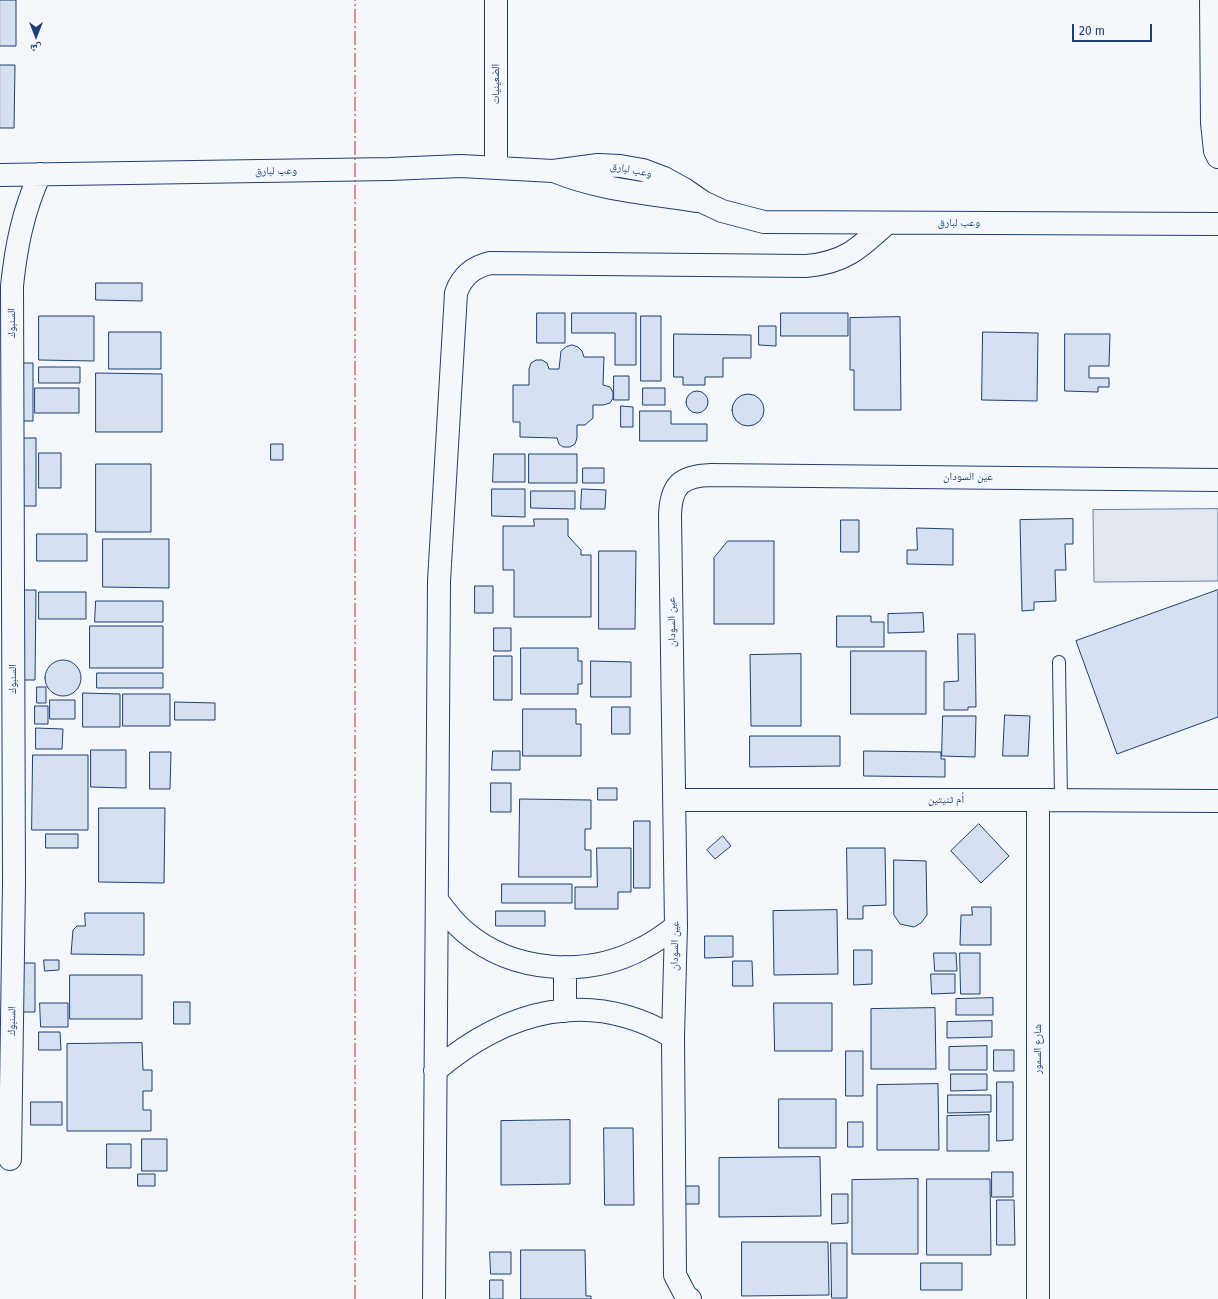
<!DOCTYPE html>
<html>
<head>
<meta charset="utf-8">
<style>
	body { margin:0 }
	#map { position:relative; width:1218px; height:1299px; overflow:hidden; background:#f4f7fb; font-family:"Fira Sans","Noto Naskh Arabic",sans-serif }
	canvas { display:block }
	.north { position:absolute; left:16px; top:16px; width:40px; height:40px; -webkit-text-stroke:3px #f4f7fb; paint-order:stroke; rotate:180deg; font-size:11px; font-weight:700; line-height:16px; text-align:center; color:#1d3f73 }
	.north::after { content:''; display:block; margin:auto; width:14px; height:18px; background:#1d3f73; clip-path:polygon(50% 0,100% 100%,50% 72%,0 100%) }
	.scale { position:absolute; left:1072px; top:24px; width:80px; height:18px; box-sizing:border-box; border:2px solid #1d3f73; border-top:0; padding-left:5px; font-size:12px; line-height:14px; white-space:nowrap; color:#1d3f73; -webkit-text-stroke:3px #f4f7fb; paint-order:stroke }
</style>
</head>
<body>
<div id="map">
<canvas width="1218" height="1299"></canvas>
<div class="north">ش</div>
<div class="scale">20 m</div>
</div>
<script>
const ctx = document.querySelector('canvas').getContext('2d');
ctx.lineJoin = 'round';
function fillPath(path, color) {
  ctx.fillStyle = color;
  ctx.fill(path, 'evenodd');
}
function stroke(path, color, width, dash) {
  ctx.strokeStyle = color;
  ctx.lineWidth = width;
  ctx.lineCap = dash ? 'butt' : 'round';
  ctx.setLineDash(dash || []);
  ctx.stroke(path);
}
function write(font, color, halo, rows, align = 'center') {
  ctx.font = font + ' "Fira Sans","Noto Naskh Arabic",sans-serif';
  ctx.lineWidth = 3;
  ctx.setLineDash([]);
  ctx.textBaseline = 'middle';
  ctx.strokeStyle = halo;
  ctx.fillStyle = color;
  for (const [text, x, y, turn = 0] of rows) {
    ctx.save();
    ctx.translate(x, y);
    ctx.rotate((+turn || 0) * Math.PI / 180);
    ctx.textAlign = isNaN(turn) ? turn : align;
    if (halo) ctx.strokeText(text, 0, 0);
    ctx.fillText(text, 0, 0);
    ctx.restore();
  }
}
const parking = new Path2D(`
	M 1218,509 L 1218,581 L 1094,582 L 1093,510 Z`);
fillPath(parking, '#e3e8f0');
stroke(parking, '#687fa3', 1);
const building = new Path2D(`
	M 0,0 L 16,0 L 16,46 L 0,46 Z
	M 0,65 L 15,65 L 14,128 L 0,128 Z
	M 96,283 L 142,283 L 142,301 L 96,300 Z
	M 537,313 L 565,313 L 565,343 L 537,343 Z
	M 572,313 L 636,313 L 636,365 L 615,365 L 615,333 L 572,333 Z
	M 781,313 L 848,313 L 848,336 L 781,336 Z
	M 39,316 L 94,316 L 94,361 L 39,360 Z
	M 641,316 L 661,316 L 661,381 L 641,381 Z
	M 900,317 L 901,410 L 854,410 L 854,370 L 850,370 L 850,318 Z
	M 759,326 L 776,326 L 776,346 L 759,345 Z
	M 109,332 L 161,332 L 161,369 L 109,369 Z
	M 983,332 L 1038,333 L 1037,401 L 982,400 Z
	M 674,334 L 751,335 L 751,358 L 723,358 L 723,377 L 705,377 L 705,385 L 683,385 L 683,377 L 674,377 Z
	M 1065,334 L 1110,334 L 1109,366 L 1089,366 L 1089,378 L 1109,378 L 1109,387 L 1098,387 L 1098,392 L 1065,391 Z
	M 572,345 L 578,347 L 582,351 L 584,357 L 604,357 L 603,385 L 610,387 L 613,392 L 613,398 L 610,403 L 603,405 L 593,405 L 593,418 L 585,425 L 577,425 L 577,438 L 575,444 L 570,447 L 563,447 L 559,444 L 557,438 L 520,437 L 520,422 L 513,422 L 513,385 L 529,385 L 529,369 L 531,363 L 536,360 L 542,360 L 547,363 L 549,369 L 559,369 L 561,351 L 566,347 Z
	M 19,363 L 33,363 L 33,421 L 19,421 Z
	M 39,367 L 80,367 L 80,383 L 39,383 Z
	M 96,373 L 162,374 L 162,432 L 96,432 Z
	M 614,376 L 629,376 L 629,400 L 614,400 Z
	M 35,388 L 79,388 L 79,413 L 35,413 Z
	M 643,388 L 665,388 L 665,405 L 643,405 Z
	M686 402a11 11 0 1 1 22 0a11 11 0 1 1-22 0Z
	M732 410a16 16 0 1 1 32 0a16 16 0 1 1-32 0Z
	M 621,406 L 633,407 L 633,427 L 621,427 Z
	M 640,411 L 671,411 L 671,424 L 707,424 L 707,441 L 640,441 Z
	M 20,438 L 36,438 L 36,506 L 20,506 Z
	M 271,444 L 283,444 L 283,460 L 271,460 Z
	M 39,453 L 61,453 L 61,488 L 39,488 Z
	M 494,454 L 525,454 L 525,482 L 493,482 Z
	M 529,454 L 577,454 L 577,483 L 529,483 Z
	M 96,464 L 151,464 L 151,532 L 96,532 Z
	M 583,468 L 604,468 L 604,483 L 583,483 Z
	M 492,489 L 525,489 L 525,517 L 492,516 Z
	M 582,489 L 606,490 L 605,509 L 581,509 Z
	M 531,491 L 575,491 L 575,509 L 531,508 Z
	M 534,519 L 568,519 L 568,536 L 581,550 L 581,555 L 591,555 L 591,617 L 514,617 L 514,570 L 503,570 L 503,526 L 534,526 Z
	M 1073,519 L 1073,544 L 1065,544 L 1066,570 L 1055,570 L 1056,601 L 1034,602 L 1034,610 L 1022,611 L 1020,520 Z
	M 841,520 L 859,520 L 859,552 L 841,552 Z
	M 917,528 L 953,529 L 953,565 L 907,564 L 907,550 L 917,550 Z
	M 37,534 L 87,534 L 87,561 L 37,561 Z
	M 103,539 L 169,539 L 169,588 L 103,587 Z
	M 728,541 L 774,541 L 774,624 L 714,624 L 714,558 Z
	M 599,551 L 636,551 L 635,629 L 599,629 Z
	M 475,586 L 493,586 L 493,613 L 475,613 Z
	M 18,590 L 36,590 L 35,680 L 18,680 Z
	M 1218,590 L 1218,717 L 1117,754 L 1076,641 Z
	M 39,592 L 86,592 L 86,619 L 39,619 Z
	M 96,601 L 163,601 L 163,622 L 95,622 Z
	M 923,613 L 924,632 L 888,633 L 888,614 Z
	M 837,616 L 871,616 L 871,622 L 884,622 L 884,647 L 837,647 Z
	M 90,626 L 163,626 L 163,668 L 90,668 Z
	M 494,628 L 511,628 L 511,651 L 494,651 Z
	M 958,634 L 975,634 L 976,707 L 968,707 L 968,710 L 944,710 L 944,682 L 958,681 Z
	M 521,648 L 578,648 L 578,661 L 582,661 L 582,684 L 578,684 L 578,694 L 521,694 Z
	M 851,651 L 926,651 L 926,714 L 851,714 Z
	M 801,654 L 801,726 L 751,726 L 750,655 Z
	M 494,656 L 512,656 L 512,700 L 494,700 Z
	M45 678a18 18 0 1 1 36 0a18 18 0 1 1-36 0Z
	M 591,661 L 631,662 L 631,697 L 591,697 Z
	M 97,673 L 163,673 L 163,688 L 97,688 Z
	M 37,687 L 46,687 L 46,703 L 37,703 Z
	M 83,693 L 120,694 L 120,727 L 83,727 Z
	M 123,694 L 170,694 L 170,726 L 123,726 Z
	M 50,700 L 75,700 L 75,719 L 50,719 Z
	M 175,702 L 215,703 L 215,720 L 175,720 Z
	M 35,706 L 48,706 L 48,724 L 35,724 Z
	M 612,707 L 630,707 L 630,734 L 612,734 Z
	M 523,709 L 576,709 L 576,724 L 581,724 L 581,756 L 523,756 Z
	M 1005,715 L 1030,716 L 1028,756 L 1003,756 Z
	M 943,716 L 976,716 L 975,757 L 942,756 Z
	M 36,728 L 63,729 L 62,749 L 36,749 Z
	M 750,736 L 840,736 L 840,766 L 750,767 Z
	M 91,750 L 126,750 L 126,788 L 91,787 Z
	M 493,751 L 520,751 L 520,770 L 492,770 Z
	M 864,751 L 941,752 L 941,759 L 945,759 L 945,777 L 864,776 Z
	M 150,752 L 171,752 L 170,789 L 150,789 Z
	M 33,755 L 88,755 L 88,830 L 32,830 Z
	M 491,783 L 511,783 L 511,812 L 491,812 Z
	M 598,788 L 617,788 L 617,800 L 598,800 Z
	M 520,799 L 591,800 L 591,829 L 585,829 L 585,850 L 591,850 L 591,877 L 519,877 Z
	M 99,808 L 165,808 L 164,883 L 99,882 Z
	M 634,821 L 650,821 L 650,888 L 634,888 Z
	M 979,824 L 1009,856 L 981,883 L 951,851 Z
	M 46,834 L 78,834 L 78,848 L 46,848 Z
	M 723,836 L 731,846 L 715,859 L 707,850 Z
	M 597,848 L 631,848 L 631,892 L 618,892 L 618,909 L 575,909 L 575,887 L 597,887 Z
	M 847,848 L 885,848 L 886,905 L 863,906 L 863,919 L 848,919 Z
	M 894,860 L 926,861 L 927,915 L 921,923 L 914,927 L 900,924 L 894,915 Z
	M 502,884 L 572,884 L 572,903 L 502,903 Z
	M 972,907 L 991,907 L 991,945 L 960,945 L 961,915 L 972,915 Z
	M 837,910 L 838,974 L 774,975 L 773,911 Z
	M 496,911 L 545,911 L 545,926 L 496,926 Z
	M 85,913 L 144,913 L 144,955 L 71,954 L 73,930 L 77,926 L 85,926 Z
	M 705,936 L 733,936 L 733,957 L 705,958 Z
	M 854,950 L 872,950 L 872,984 L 854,985 Z
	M 934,953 L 956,953 L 957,971 L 935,971 Z
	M 960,953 L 980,953 L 980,994 L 961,994 Z
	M 44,960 L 59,960 L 59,970 L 45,971 Z
	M 733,961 L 752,961 L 753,986 L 733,986 Z
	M 21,963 L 35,963 L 35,1012 L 22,1012 Z
	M 931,974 L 955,974 L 955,993 L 932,994 Z
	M 70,975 L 142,975 L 142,1019 L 70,1019 Z
	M 993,998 L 993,1015 L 956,1015 L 956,999 Z
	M 174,1002 L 190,1002 L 190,1024 L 174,1024 Z
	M 40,1003 L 68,1003 L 68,1027 L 41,1027 Z
	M 774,1003 L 832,1003 L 832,1051 L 775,1051 Z
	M 935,1008 L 936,1069 L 871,1069 L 871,1009 Z
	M 992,1021 L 992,1037 L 947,1038 L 947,1022 Z
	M 39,1032 L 60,1032 L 61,1050 L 39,1050 Z
	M 142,1043 L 143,1070 L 152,1070 L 152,1091 L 143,1091 L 143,1110 L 151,1110 L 151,1131 L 67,1131 L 67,1044 Z
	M 987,1046 L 987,1070 L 949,1070 L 949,1047 Z
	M 994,1050 L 1014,1050 L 1014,1071 L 994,1071 Z
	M 846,1051 L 863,1051 L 863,1096 L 846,1096 Z
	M 951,1074 L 987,1074 L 987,1090 L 951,1091 Z
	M 997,1082 L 1013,1082 L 1013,1140 L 997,1141 Z
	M 938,1084 L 939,1150 L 877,1150 L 877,1085 Z
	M 948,1095 L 991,1095 L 991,1112 L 948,1113 Z
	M 779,1099 L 836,1099 L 836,1148 L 779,1148 Z
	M 31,1102 L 62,1102 L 62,1125 L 31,1125 Z
	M 989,1115 L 989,1151 L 947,1151 L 947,1116 Z
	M 570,1120 L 570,1184 L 501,1185 L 501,1121 Z
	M 848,1122 L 863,1122 L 863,1147 L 848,1147 Z
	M 604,1128 L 633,1128 L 634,1205 L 605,1205 Z
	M 142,1139 L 167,1139 L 167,1171 L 142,1171 Z
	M 107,1144 L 131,1144 L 131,1168 L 107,1168 Z
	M 820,1157 L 821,1216 L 719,1217 L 719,1158 Z
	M 992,1172 L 1013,1172 L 1013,1197 L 992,1197 Z
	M 138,1174 L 155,1174 L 155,1186 L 138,1186 Z
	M 918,1179 L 918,1254 L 852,1254 L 852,1180 Z
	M 927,1179 L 990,1179 L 991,1255 L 927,1255 Z
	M 683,1186 L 699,1186 L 699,1204 L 683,1204 Z
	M 832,1194 L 848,1194 L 848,1223 L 832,1224 Z
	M 997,1200 L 1014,1200 L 1015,1245 L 997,1245 Z
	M 742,1242 L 828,1242 L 829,1295 L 742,1296 Z
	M 831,1243 L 847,1243 L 847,1298 L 832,1298 Z
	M 521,1250 L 585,1250 L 586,1296 L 591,1296 L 591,1299 L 521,1299 Z
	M 490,1252 L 511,1252 L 511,1274 L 491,1274 Z
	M 921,1263 L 962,1263 L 962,1290 L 921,1290 Z
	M 490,1280 L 503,1280 L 503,1299 L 490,1299 Z`);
fillPath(building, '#d5e0f0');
stroke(building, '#1d3f73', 1);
const lane = new Path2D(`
	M 1059,662 L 1061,800`);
const street = new Path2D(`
	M 496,0 L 496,167
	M 1211,0 L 1212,123 L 1215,151 L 1218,157
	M 554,171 C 599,190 648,193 696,201
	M 0,175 L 390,169 L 461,166 L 553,171 L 598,165 L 620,166 L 643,170 L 664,178 L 684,189 L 703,202 L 722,211 L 764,222 L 1218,224
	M 675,800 L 1038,800 L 1218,801
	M 1038,800 L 1038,1299
	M 437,900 C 445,911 454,923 465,932 C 513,973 588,978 643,948 C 655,942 666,934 676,926
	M 565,967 L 565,1011
	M 435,1071 C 506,1010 589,987 673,1037
	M 10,1159 L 14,883 L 12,286 C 16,247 23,211 40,174
	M 434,1299 L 439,581 L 456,293 C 462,276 473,267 490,263 L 806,266 C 844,263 860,248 887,223
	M 690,1299 L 686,1296 L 675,1275 L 673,1037 L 676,926 L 670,515 C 671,485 681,476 711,475 L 1218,480`);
stroke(lane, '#1d3f73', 14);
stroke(street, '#1d3f73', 24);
stroke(lane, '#f4f7fb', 12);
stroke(street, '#f4f7fb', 22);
stroke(new Path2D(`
	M 355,1299 L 355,0`), '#c62828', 1, [14, 3, 2, 3]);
write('11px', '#1d3f73', '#f4f7fb', [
	["الضعينيات",496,84,-90],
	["وعب لبارق",631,170,11],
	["وعب لبارق",276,171,-1],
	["وعب لبارق",959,223],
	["السنبوك",12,323,-90],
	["عين السودان",968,477],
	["عين السودان",672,622,-91],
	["السنبوك",13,679,-90],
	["أم ثنيتين",946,800],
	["عين السودان",675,946,-89],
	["السنبوك",12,1021,-89],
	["شارع السمور",1038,1049,-90]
]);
</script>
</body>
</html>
